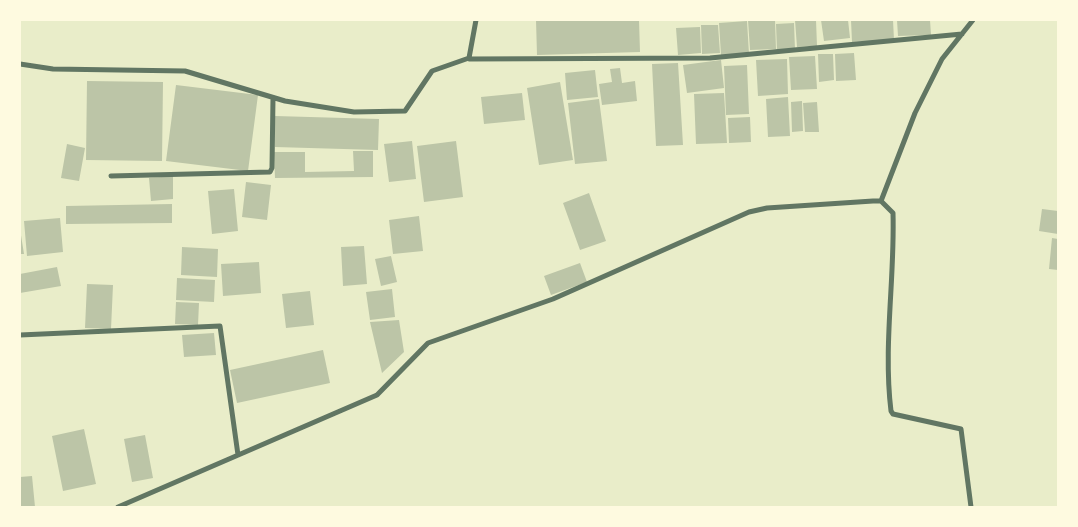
<!DOCTYPE html>
<html>
<head>
<meta charset="utf-8">
<style>
	body { margin:0 }
	#map { position:relative; width:1078px; height:527px; overflow:hidden; background:#e9edc9; font-family:Manrope,sans-serif }
	canvas { display:block }
	.frame { position:absolute; inset:0; border:21px solid #fefae0; pointer-events:none }
</style>
</head>
<body>
<div id="map">
<canvas width="1078" height="527"></canvas>
<div class="frame"></div>
</div>
<script>
const ctx = document.querySelector('canvas').getContext('2d');
ctx.lineJoin = 'round';
function fillPath(path, color) {
  ctx.fillStyle = color;
  ctx.fill(path, 'evenodd');
}
function stroke(path, color, width, dash) {
  ctx.strokeStyle = color;
  ctx.lineWidth = width;
  ctx.lineCap = dash ? 'butt' : 'round';
  ctx.setLineDash(dash || []);
  ctx.stroke(path);
}
fillPath(new Path2D(`
	M 536,20 L 639,20 L 640,52 L 537,55 Z
	M 748,20 L 775,20 L 776,49 L 750,50 Z
	M 795,20 L 816,20 L 817,46 L 797,47 Z
	M 821,20 L 848,20 L 850,38 L 824,41 Z
	M 851,20 L 893,20 L 894,40 L 852,42 Z
	M 897,20 L 930,20 L 931,35 L 898,36 Z
	M 747,21 L 749,54 L 721,55 L 719,23 Z
	M 794,23 L 795,50 L 777,51 L 776,24 Z
	M 701,25 L 718,25 L 720,53 L 702,54 Z
	M 700,27 L 701,53 L 678,55 L 676,28 Z
	M 854,53 L 856,80 L 836,81 L 835,54 Z
	M 818,54 L 833,54 L 834,80 L 819,82 Z
	M 815,56 L 817,89 L 791,90 L 789,57 Z
	M 787,59 L 788,94 L 758,96 L 756,60 Z
	M 721,60 L 724,88 L 687,93 L 683,65 Z
	M 678,63 L 683,145 L 656,146 L 652,64 Z
	M 747,65 L 749,114 L 726,115 L 724,66 Z
	M 620,68 L 622,83 L 635,81 L 637,101 L 602,105 L 599,84 L 612,82 L 610,69 Z
	M 595,70 L 598,97 L 567,100 L 565,73 Z
	M 87,81 L 163,82 L 162,161 L 86,160 Z
	M 560,82 L 573,160 L 539,165 L 527,88 Z
	M 176,85 L 258,95 L 248,171 L 166,161 Z
	M 522,93 L 525,120 L 484,124 L 481,97 Z
	M 724,93 L 727,143 L 696,144 L 694,94 Z
	M 788,97 L 790,136 L 768,137 L 766,99 Z
	M 599,99 L 607,161 L 575,164 L 568,103 Z
	M 802,101 L 803,131 L 792,132 L 791,102 Z
	M 817,102 L 819,132 L 805,132 L 803,103 Z
	M 275,116 L 379,119 L 378,150 L 275,147 Z
	M 750,117 L 751,142 L 729,143 L 728,118 Z
	M 412,141 L 416,179 L 389,182 L 384,144 Z
	M 456,141 L 463,197 L 424,202 L 417,146 Z
	M 67,144 L 85,148 L 79,181 L 61,178 Z
	M 353,151 L 373,151 L 373,177 L 275,178 L 274,152 L 305,152 L 305,172 L 354,171 Z
	M 173,176 L 173,199 L 151,201 L 149,178 Z
	M 246,182 L 271,185 L 267,220 L 242,217 Z
	M 234,189 L 238,231 L 212,234 L 208,191 Z
	M 589,193 L 606,241 L 580,250 L 563,203 Z
	M 172,204 L 172,223 L 66,224 L 66,206 Z
	M 1042,209 L 1058,211 L 1058,234 L 1039,231 Z
	M 419,216 L 423,251 L 393,254 L 389,220 Z
	M 60,218 L 63,252 L 27,256 L 24,221 Z
	M 20,229 L 24,254 L 20,254 Z
	M 1052,238 L 1058,239 L 1058,270 L 1049,269 Z
	M 364,246 L 367,284 L 343,286 L 341,247 Z
	M 182,247 L 218,249 L 217,277 L 181,275 Z
	M 391,256 L 397,282 L 381,286 L 375,259 Z
	M 259,262 L 261,293 L 223,296 L 221,264 Z
	M 580,263 L 587,282 L 551,295 L 544,276 Z
	M 57,267 L 61,286 L 20,293 L 20,274 Z
	M 177,278 L 215,280 L 214,302 L 176,300 Z
	M 87,284 L 113,285 L 111,329 L 85,328 Z
	M 392,289 L 395,317 L 370,320 L 366,292 Z
	M 310,291 L 314,325 L 286,328 L 282,294 Z
	M 176,302 L 199,303 L 198,325 L 175,324 Z
	M 399,320 L 404,352 L 382,373 L 370,322 Z
	M 214,333 L 216,355 L 184,357 L 182,335 Z
	M 323,350 L 330,383 L 237,403 L 230,370 Z
	M 84,429 L 96,484 L 63,491 L 52,436 Z
	M 145,435 L 153,478 L 132,482 L 124,439 Z
	M 32,476 L 35,507 L 20,507 L 20,477 Z`), '#bcc5a7');
stroke(new Path2D(`
	M 469,59 L 710,58 L 962,34
	M 20,64 L 53,69 L 185,71 L 285,101 L 354,112 L 405,111 L 432,71 L 469,58 L 476,20
	M 111,176 L 270,172 L 272,168 L 273,98
	M 881,201 L 915,113 L 942,59 L 973,20
	M 20,335 L 220,326 L 238,455
	M 118,507 L 377,395 L 428,343 L 553,299 L 749,212 L 767,208 L 873,201 L 881,201 L 893,213 C 895,278 883,346 891,411 L 893,414 L 961,429 L 971,507`), '#617663', 5);
</script>
</body>
</html>
